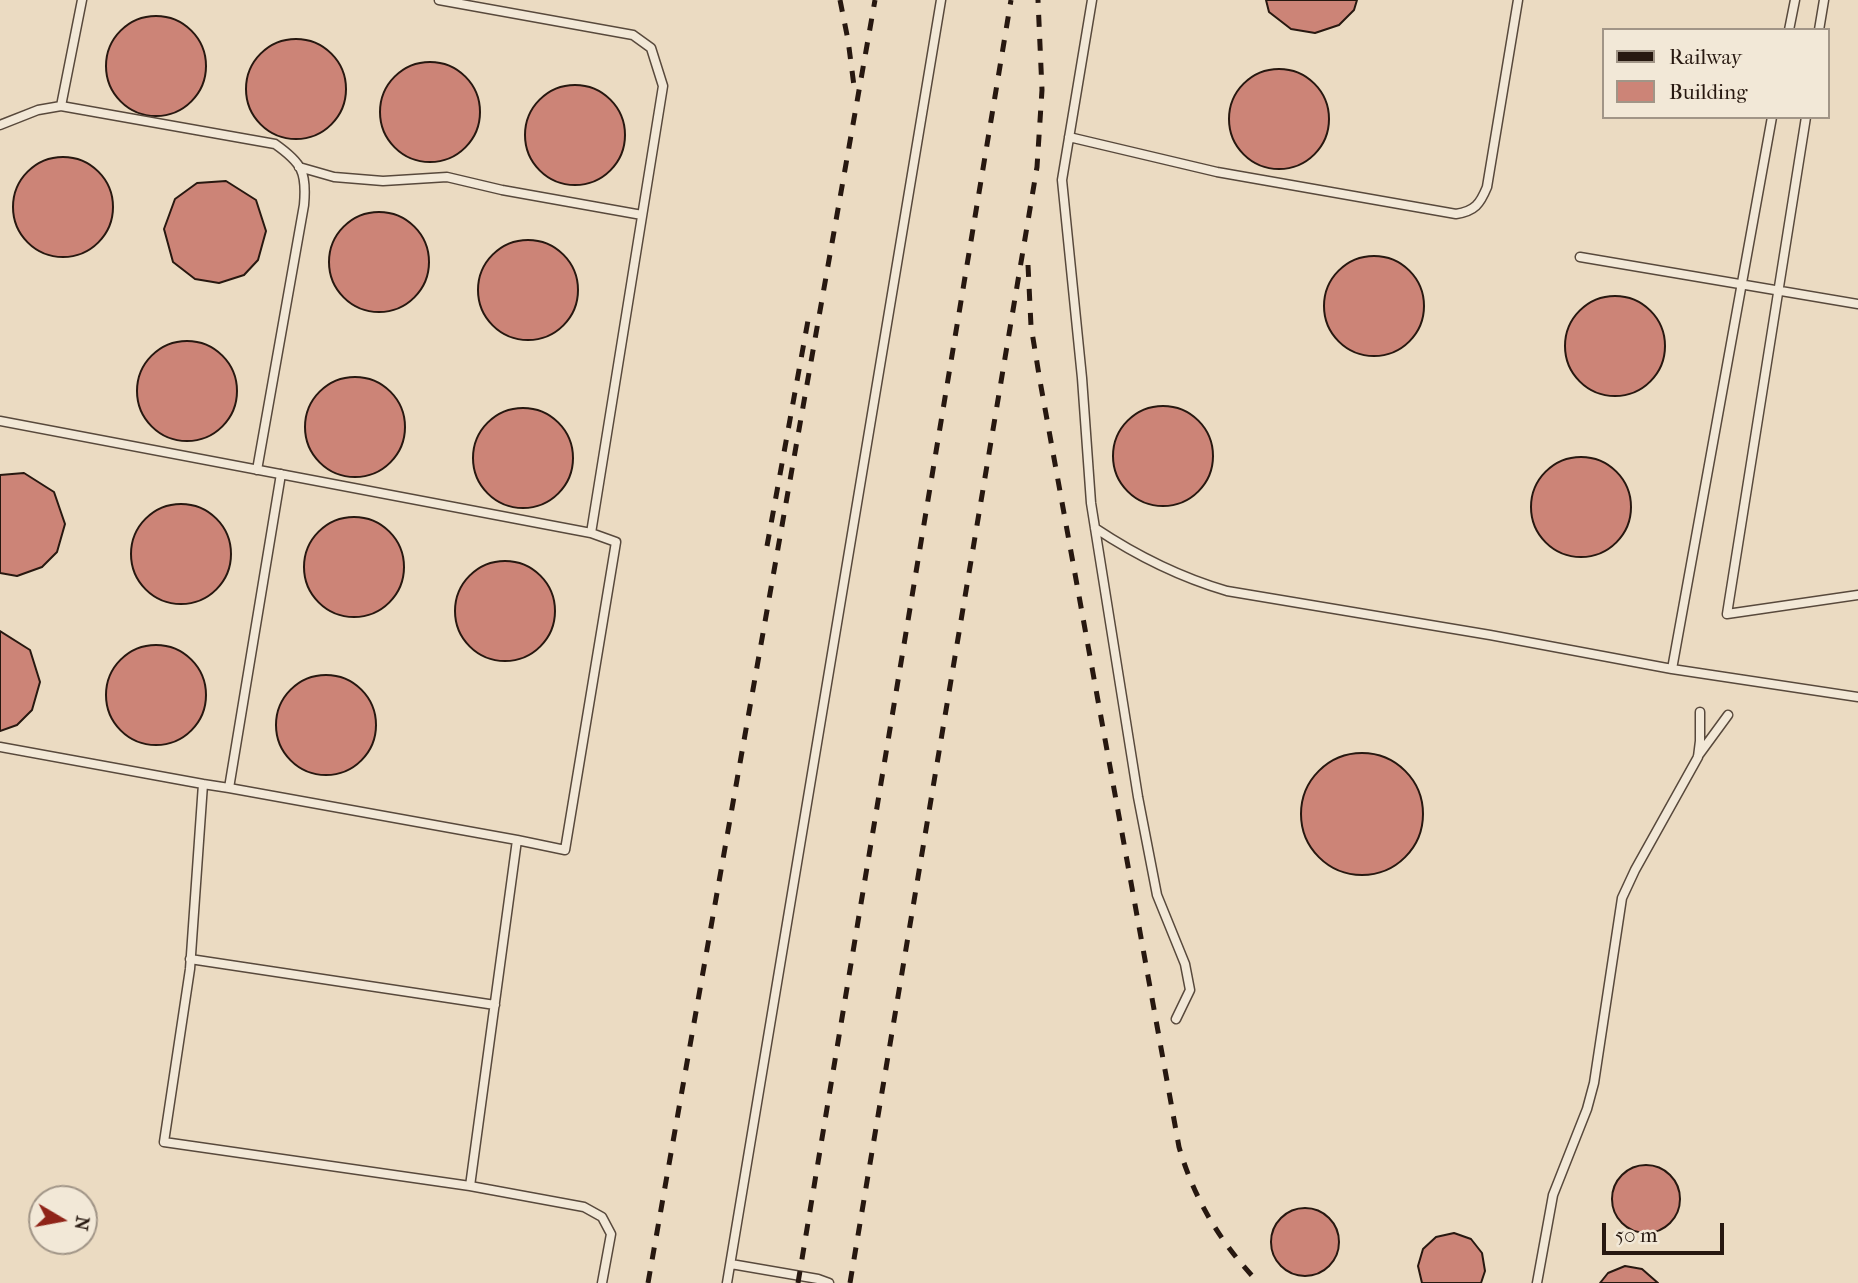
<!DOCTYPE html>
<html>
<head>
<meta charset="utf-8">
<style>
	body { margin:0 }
	#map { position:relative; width:1858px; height:1283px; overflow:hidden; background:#ebdbc2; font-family:"IM FELL French Canon",serif }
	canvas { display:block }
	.legend { position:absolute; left:1602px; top:28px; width:228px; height:91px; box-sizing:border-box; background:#f2e8d7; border:2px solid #a19587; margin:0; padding:9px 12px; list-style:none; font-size:21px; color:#271810 }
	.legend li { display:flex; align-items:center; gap:14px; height:35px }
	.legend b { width:35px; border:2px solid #a19587 }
	.north { position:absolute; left:28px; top:1185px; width:70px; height:70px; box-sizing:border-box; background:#f2e8d7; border:2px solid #a19587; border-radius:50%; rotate:100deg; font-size:19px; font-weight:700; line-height:28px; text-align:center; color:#271810 }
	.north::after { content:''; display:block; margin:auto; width:24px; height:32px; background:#8f2418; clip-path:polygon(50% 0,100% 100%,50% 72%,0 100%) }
	.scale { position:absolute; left:1602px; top:1223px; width:122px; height:32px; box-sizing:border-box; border:4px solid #271810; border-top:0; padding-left:9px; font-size:21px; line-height:24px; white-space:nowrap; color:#271810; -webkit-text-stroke:5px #f2e8d7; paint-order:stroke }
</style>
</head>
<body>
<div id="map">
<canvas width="1858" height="1283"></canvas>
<ul class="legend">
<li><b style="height:9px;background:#271810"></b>Railway</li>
<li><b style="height:19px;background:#cc8477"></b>Building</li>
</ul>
<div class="north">N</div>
<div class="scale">50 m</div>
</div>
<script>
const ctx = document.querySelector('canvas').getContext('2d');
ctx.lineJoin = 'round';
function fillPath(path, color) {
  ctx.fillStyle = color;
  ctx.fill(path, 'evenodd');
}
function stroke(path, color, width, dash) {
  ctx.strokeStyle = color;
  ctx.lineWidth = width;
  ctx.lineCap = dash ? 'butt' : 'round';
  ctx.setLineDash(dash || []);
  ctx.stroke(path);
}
const building = new Path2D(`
	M 1266,0 L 1357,0 L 1354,10 L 1339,25 L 1315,33 L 1291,29 L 1269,12 Z
	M106 66a50 50 0 1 1 100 0a50 50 0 1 1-100 0Z
	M246 89a50 50 0 1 1 100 0a50 50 0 1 1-100 0Z
	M380 112a50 50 0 1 1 100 0a50 50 0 1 1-100 0Z
	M1229 119a50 50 0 1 1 100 0a50 50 0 1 1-100 0Z
	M525 135a50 50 0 1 1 100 0a50 50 0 1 1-100 0Z
	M13 207a50 50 0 1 1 100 0a50 50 0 1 1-100 0Z
	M 226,181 L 256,200 L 266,231 L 258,260 L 244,275 L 219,283 L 195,279 L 173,262 L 164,229 L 175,199 L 197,183 Z
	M329 262a50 50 0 1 1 100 0a50 50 0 1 1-100 0Z
	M478 290a50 50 0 1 1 100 0a50 50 0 1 1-100 0Z
	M1324 306a50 50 0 1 1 100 0a50 50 0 1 1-100 0Z
	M1565 346a50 50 0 1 1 100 0a50 50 0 1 1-100 0Z
	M137 391a50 50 0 1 1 100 0a50 50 0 1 1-100 0Z
	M305 427a50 50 0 1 1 100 0a50 50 0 1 1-100 0Z
	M1113 456a50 50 0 1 1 100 0a50 50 0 1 1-100 0Z
	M473 458a50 50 0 1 1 100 0a50 50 0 1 1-100 0Z
	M1531 507a50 50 0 1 1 100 0a50 50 0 1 1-100 0Z
	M 24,473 L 54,492 L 65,524 L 57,552 L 42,567 L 17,576 L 0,573 L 0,475 Z
	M131 554a50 50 0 1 1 100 0a50 50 0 1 1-100 0Z
	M304 567a50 50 0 1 1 100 0a50 50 0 1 1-100 0Z
	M455 611a50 50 0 1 1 100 0a50 50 0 1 1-100 0Z
	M 0,631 L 30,650 L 40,682 L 32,710 L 17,725 L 0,731 Z
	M106 695a50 50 0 1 1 100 0a50 50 0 1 1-100 0Z
	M276 725a50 50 0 1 1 100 0a50 50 0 1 1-100 0Z
	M1301 814a61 61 0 1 1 122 0a61 61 0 1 1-122 0Z
	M1612 1199a34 34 0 1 1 68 0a34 34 0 1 1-68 0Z
	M1271 1242a34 34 0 1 1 68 0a34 34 0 1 1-68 0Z
	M 1454,1233 L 1471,1239 L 1482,1253 L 1485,1271 L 1481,1283 L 1422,1283 L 1418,1266 L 1423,1249 L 1436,1237 Z
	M 1625,1266 L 1642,1269 L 1658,1283 L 1600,1283 L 1608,1273 Z`);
fillPath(building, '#cc8477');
stroke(building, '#271810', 2);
const service = new Path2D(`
	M 1092,0 L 1062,180 L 1082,378 L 1091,503 L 1138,797 L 1157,895 L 1185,964 L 1190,990 L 1176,1019
	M 1789,30 L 1795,0
	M 1819,30 L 1824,0
	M 61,106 L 82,0
	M 1772,117 L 1672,669 L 1858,697
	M 1806,117 L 1727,614 L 1858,595
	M 0,125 L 38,110 L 61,106 L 275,144 C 302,163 307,172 304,205 L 257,470
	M 1069,137 L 1217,172 L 1456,214 C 1475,211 1480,204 1487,187 L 1518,0
	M 299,167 L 334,177 L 383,181 L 447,177 L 502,190 L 642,215
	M 1580,257 L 1858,304
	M 0,421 L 591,533
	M 1095,528 C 1137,556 1179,577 1227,591 L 1490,635 L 1672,669
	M 0,747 L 203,784 L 190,969 L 164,1142 L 470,1186 L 517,840 L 565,850 L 616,542 L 591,533 L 663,86 L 651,48 L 633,35 L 439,0
	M 1698,756 L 1728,715
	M 203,784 L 229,788 L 281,474
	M 229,788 L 517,840
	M 190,959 L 495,1005
	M 470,1186 L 584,1207 L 602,1217 L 611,1234 L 602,1283
	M 731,1264 L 818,1279 L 829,1283
	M 727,1283 L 941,0
	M 1537,1283 L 1553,1195 L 1587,1109 L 1594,1083 L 1622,898 L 1635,870 L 1698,757 L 1700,741 L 1700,712`);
stroke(service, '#58493c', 11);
stroke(service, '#f2e8d7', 8);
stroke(new Path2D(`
	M 840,0 L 848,40 L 854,86
	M 1028,265 L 1031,326 L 1040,381 L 1179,1147 C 1194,1199 1221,1244 1259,1283
	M 767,546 L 809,315
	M 648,1283 L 875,0
	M 798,1283 L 1011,0
	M 850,1283 L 1037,167 L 1042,90 L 1038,0`), '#271810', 5, [12, 12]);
</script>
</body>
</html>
